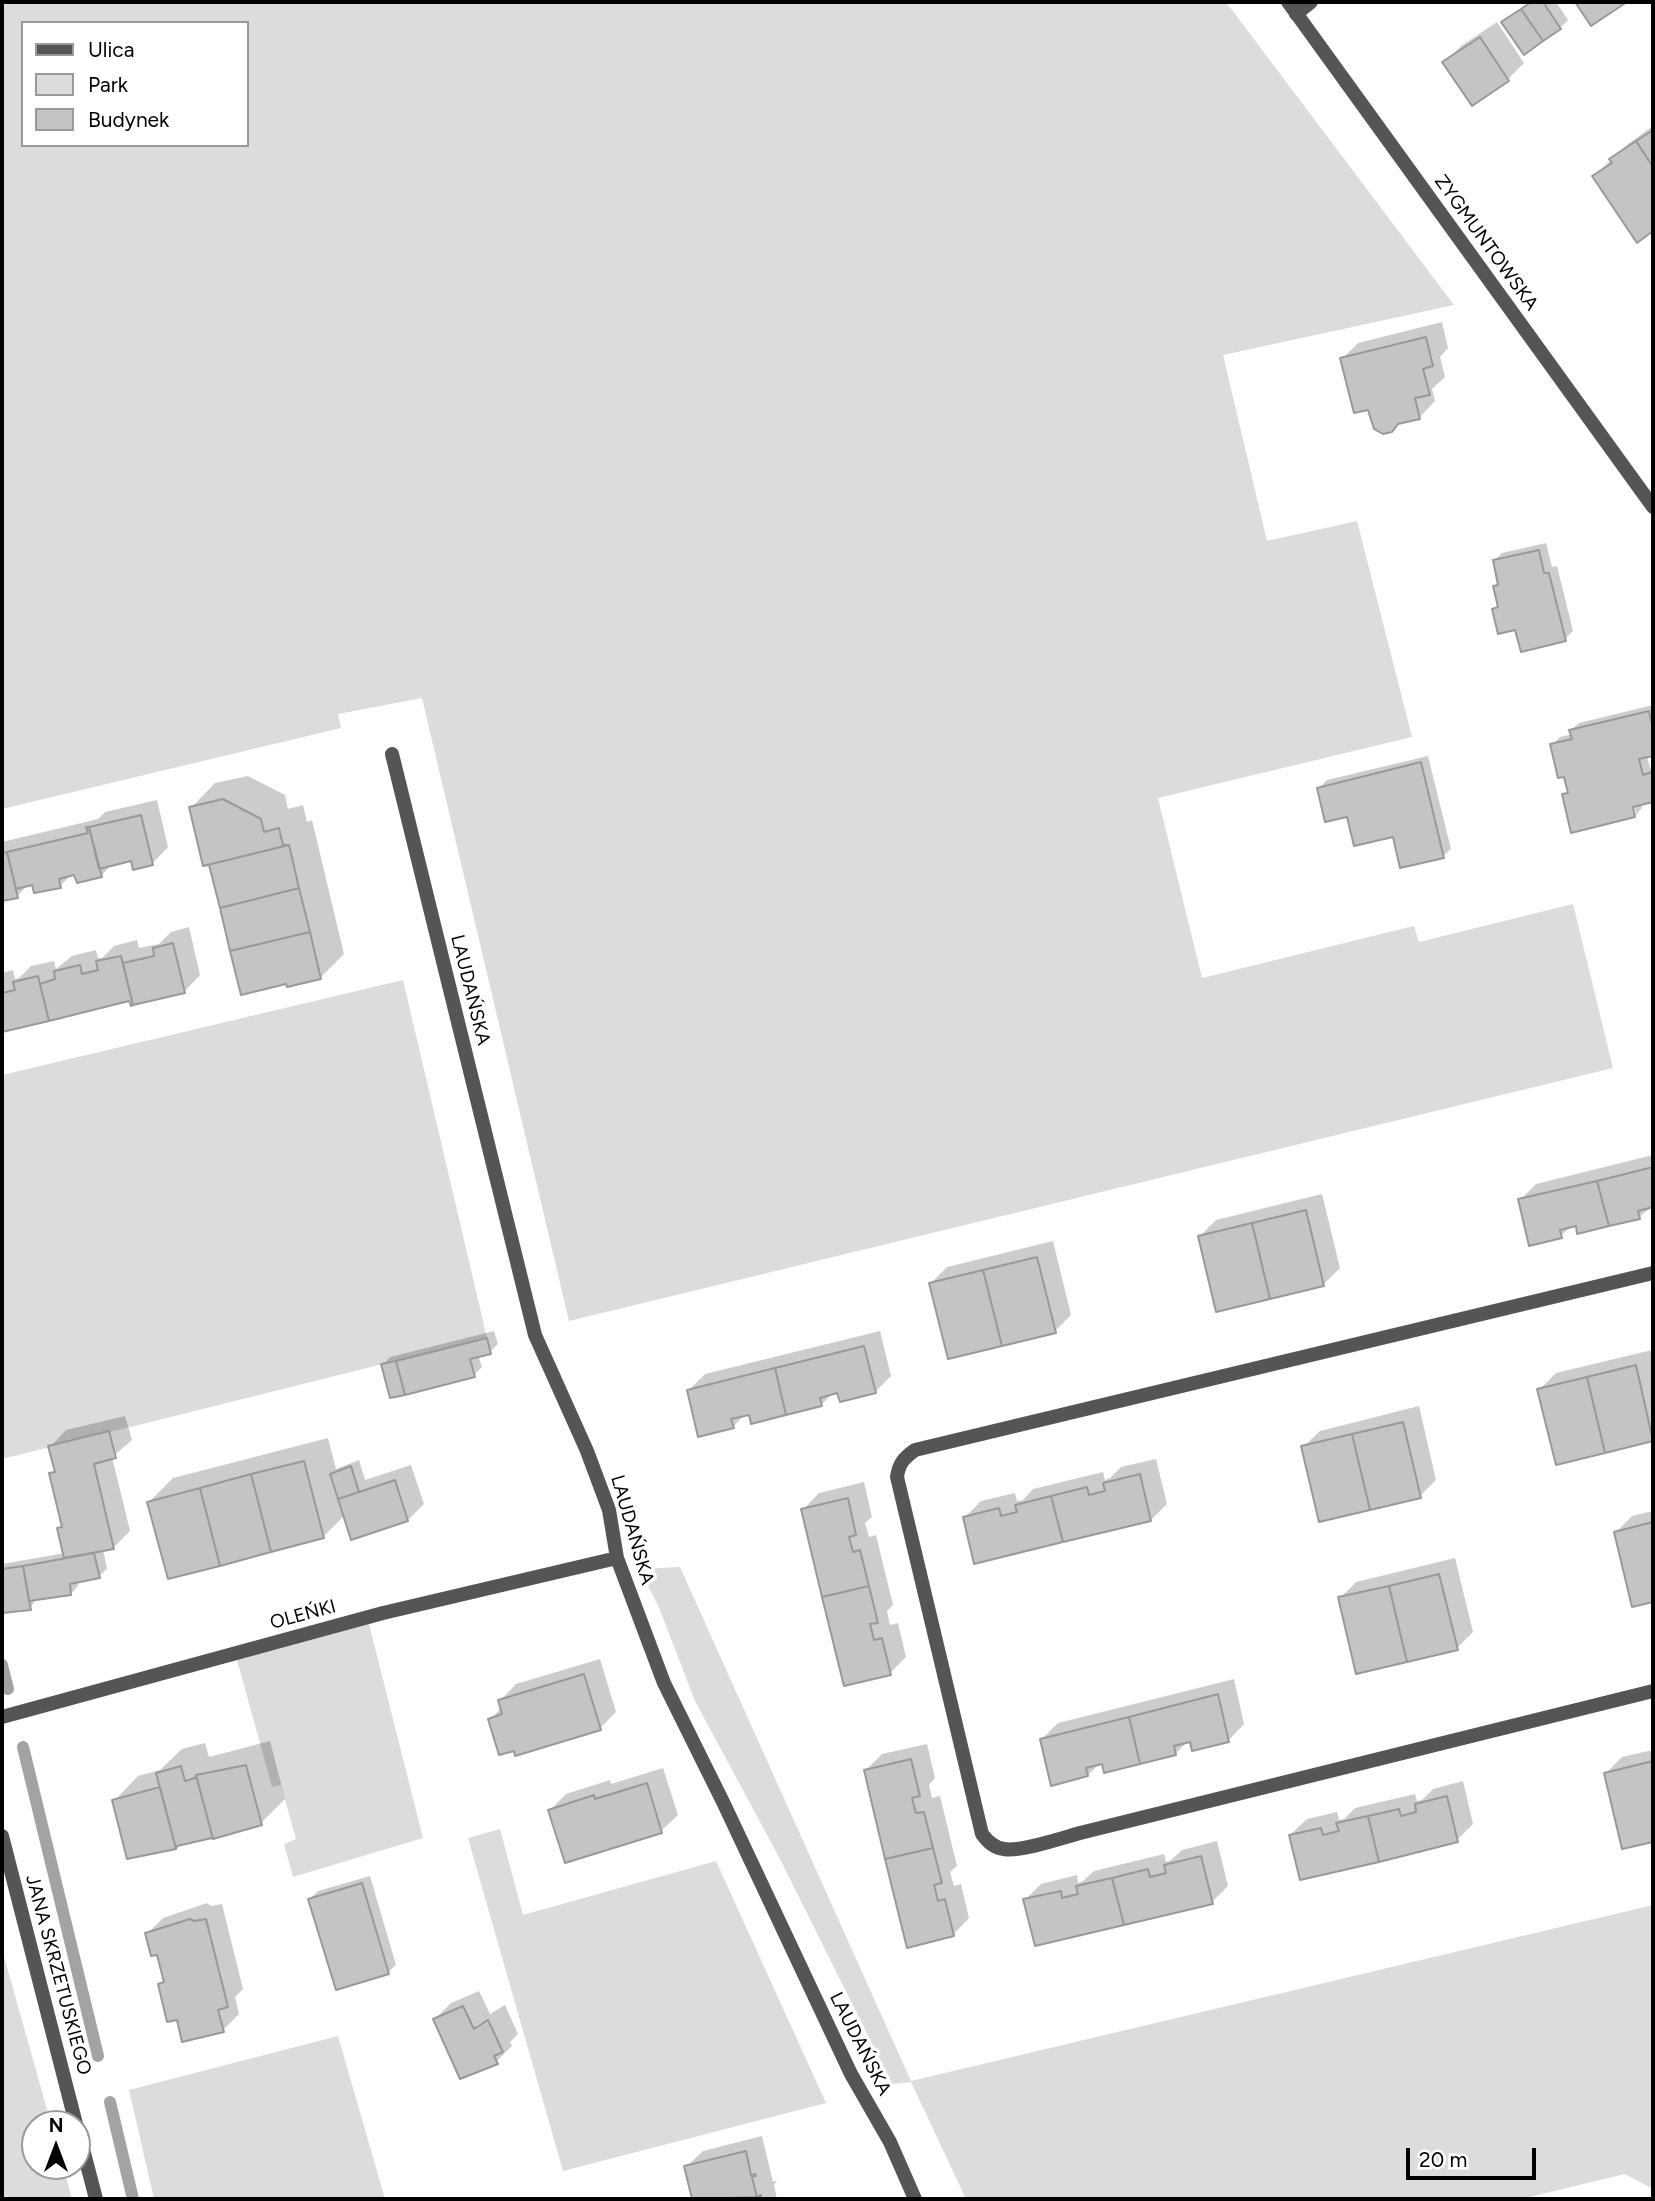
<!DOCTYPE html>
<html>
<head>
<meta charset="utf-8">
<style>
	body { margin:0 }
	#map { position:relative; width:1655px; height:2201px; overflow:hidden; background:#fff; font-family:Figtree,sans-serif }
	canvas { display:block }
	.frame { position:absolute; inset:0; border:4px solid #000; pointer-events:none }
	.legend { position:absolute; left:21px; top:21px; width:228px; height:126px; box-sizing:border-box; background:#fff; border:2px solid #999; margin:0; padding:9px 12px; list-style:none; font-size:21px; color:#000 }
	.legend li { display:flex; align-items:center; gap:14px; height:35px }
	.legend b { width:35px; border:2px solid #999 }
	.north { position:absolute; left:21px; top:2110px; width:70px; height:70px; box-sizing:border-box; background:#fff; border:2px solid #999; border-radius:50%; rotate:0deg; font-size:19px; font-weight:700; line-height:28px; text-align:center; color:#000 }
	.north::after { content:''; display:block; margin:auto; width:24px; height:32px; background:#000; clip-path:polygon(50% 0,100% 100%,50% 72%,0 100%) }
	.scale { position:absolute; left:1406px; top:2148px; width:130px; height:32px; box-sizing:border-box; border:4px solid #000; border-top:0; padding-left:9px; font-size:21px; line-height:24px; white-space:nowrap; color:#000; -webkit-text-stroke:5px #fff; paint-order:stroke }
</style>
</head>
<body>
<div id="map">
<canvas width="1655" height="2201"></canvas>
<div class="frame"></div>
<ul class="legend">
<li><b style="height:9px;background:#555"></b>Ulica</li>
<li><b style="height:19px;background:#dcdcdc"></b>Park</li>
<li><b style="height:19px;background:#c4c4c4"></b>Budynek</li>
</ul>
<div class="north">N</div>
<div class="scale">20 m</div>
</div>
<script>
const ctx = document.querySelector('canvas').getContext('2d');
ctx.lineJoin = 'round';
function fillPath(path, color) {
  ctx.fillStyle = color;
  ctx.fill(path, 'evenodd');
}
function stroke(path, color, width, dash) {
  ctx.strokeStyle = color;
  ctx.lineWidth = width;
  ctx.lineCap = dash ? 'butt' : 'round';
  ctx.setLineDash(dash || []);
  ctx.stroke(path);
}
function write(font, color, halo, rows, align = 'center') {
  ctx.font = font + ' Figtree,sans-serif';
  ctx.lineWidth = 7;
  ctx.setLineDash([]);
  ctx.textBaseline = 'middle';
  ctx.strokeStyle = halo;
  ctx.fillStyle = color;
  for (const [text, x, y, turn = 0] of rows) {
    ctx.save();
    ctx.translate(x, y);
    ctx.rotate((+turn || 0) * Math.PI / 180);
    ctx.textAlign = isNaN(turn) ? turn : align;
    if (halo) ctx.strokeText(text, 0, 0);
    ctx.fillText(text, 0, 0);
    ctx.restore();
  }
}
fillPath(new Path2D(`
	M 2,2 L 1226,2 L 1454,305 L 1223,355 L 1267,541 L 1357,521 L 1412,737 L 1158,798 L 1202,978 L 1414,926 L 1419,942 L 1573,904 L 1613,1068 L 569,1321 L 422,698 L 338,714 L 341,728 L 2,809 ZM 23,23 L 247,23 L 247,145 L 23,145 Z
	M 403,980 L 487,1338 L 2,1459 L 2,1075 Z
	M 680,1567 L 911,2081 L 1653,1905 L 1653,2189 L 1625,2174 L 1521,2199 L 966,2199 L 911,2082 L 892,2084 L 780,1859 L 695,1701 L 660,1610 L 640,1569 Z
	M 369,1624 L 423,1838 L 293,1877 L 284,1844 L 296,1839 L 281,1785 L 272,1787 L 237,1660 Z
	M 500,1829 L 523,1915 L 716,1861 L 826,2103 L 563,2171 L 468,1838 Z
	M 2,1949 L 51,2124 L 35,2124 L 35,2166 L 63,2166 L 72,2199 L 2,2199 Z
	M 338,2036 L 385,2199 L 154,2199 L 129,2090 Z`), '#dcdcdc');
fillPath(new Path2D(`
	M 1530,2 L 1556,2 L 1568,20 L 1560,28 L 1504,22 Z
	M 1497,22 L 1524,63 L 1508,79 L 1473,103 L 1445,62 L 1461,46 Z
	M 1653,126 L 1653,229 L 1637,240 L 1594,176 L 1628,144 Z
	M 1442,322 L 1448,348 L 1440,357 L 1445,377 L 1432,389 L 1435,401 L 1419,418 L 1400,422 L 1391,431 L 1342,359 L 1358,343 Z
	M 1546,543 L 1552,567 L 1557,566 L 1573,631 L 1565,639 L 1516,628 L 1494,609 L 1499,604 L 1495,587 L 1500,582 L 1494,561 L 1502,553 Z
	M 1653,705 L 1653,754 L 1647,756 L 1650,768 L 1653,767 L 1653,800 L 1641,803 L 1642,808 L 1635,816 L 1564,795 L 1569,790 L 1552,745 L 1560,737 L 1572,734 L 1571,730 L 1579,723 ZM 1633,798 L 1636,813 L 1633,813 Z
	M 1428,756 L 1451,849 L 1443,856 L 1348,815 L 1319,788 L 1327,780 Z
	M 248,776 L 285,795 L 288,809 L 303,805 L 307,822 L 312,820 L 344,954 L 320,978 L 211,863 L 191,808 L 215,783 Z
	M 157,800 L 168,847 L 152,864 L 132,859 L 112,864 L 101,876 L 72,874 L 60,886 L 29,884 L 17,896 L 2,900 L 2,842 L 98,819 L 105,812 Z
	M 189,927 L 200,975 L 184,992 L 132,1004 L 131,999 L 2,1030 L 2,973 L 13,970 L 15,979 L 19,978 L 31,966 L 54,961 L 56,969 L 72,956 L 96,950 L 98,958 L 102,958 L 114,946 L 137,940 L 139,948 L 159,944 L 171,932 Z
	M 1653,1155 L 1653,1206 L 1639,1217 L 1572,1225 L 1561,1236 L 1520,1200 L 1536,1184 Z
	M 1322,1194 L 1340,1268 L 1324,1284 L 1218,1309 L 1200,1236 L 1216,1220 Z
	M 1053,1241 L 1071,1315 L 1055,1331 L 931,1283 L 947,1267 Z
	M 494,1331 L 498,1344 L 490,1352 L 478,1355 L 482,1367 L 474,1375 L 383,1365 L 390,1357 Z
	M 880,1331 L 891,1376 L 875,1392 L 839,1391 L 833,1393 L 821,1405 L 745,1414 L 733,1427 L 689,1390 L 705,1374 Z
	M 1652,1350 L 1653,1440 L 1557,1463 L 1539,1390 L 1556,1373 Z
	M 1419,1406 L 1436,1480 L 1420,1496 L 1303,1447 L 1320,1431 Z
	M 125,1416 L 132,1440 L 112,1457 L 130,1531 L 114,1547 L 103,1549 L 107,1569 L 99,1576 L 77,1580 L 78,1586 L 71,1594 L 37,1598 L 30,1608 L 2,1611 L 2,1564 L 65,1553 L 59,1529 L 63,1524 L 51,1474 L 56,1469 L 50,1447 L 66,1430 Z
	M 328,1438 L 336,1469 L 359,1460 L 365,1480 L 411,1465 L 424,1504 L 408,1520 L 345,1515 L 323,1537 L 149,1502 L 173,1478 Z
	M 1156,1459 L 1167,1504 L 1151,1520 L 964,1518 L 981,1501 L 1015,1493 L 1017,1501 L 1023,1500 L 1033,1489 L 1103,1472 L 1105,1480 L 1110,1478 L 1121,1467 Z
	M 864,1482 L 872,1517 L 865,1523 L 869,1537 L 876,1535 L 893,1605 L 887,1611 L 890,1625 L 898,1623 L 906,1657 L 890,1673 L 803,1510 L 819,1493 Z
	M 1653,1511 L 1653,1600 L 1634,1605 L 1616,1532 L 1632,1516 Z
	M 1455,1558 L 1473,1632 L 1457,1648 L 1340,1598 L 1356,1582 Z
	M 600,1659 L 616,1712 L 600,1728 L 490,1720 L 502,1707 L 500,1701 L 516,1684 Z
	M 1234,1679 L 1244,1724 L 1228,1741 L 1188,1741 L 1175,1754 L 1100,1763 L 1088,1775 L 1042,1739 L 1058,1723 Z
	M 270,1741 L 285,1799 L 261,1823 L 114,1801 L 138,1776 L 160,1770 L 182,1749 L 205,1743 L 209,1757 Z
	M 927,1744 L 935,1778 L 929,1785 L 932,1798 L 940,1796 L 957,1866 L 950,1872 L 954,1886 L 961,1884 L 969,1918 L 953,1935 L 866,1770 L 882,1754 Z
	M 1653,1750 L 1653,1840 L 1623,1847 L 1606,1773 L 1622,1757 Z
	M 663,1768 L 678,1815 L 661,1831 L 550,1810 L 566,1794 L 610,1780 L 611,1784 Z
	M 1463,1781 L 1473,1824 L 1457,1840 L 1290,1835 L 1307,1819 L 1337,1812 L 1339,1820 L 1344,1819 L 1355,1808 L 1415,1794 L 1417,1801 L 1422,1800 L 1433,1789 Z
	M 1217,1841 L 1228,1886 L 1212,1902 L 1025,1900 L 1041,1884 L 1077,1875 L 1078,1883 L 1083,1881 L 1094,1871 L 1164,1854 L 1166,1862 L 1171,1860 L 1182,1850 Z
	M 370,1876 L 396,1965 L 388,1972 L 337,1988 L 310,1899 L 318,1891 Z
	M 207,1903 L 211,1906 L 222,1904 L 243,1989 L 235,1997 L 239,2014 L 223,2030 L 178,2018 L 160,1984 L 165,1979 L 158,1953 L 147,1934 L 163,1918 Z
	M 479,1991 L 490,2014 L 505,2005 L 518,2034 L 510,2042 L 512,2046 L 496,2062 L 435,2019 L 451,2003 Z
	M 762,2136 L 773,2182 L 777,2180 L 774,2185 L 777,2199 L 694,2199 L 686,2167 L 703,2151 Z`), '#0003');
stroke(new Path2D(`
	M 2,1665 L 8,1689
	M 23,1747 L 98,2056
	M 110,2102 L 133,2199`), '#a3a3a3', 12);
const building = new Path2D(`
	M 1531,2 L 1543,2 L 1561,29 L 1543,41 L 1521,9 Z
	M 1575,2 L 1627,2 L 1591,26 Z
	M 1521,9 L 1543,41 L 1524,55 L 1501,22 Z
	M 1480,37 L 1509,81 L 1472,106 L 1442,62 Z
	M 1653,130 L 1653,167 L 1636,141 Z
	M 1636,141 L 1653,167 L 1653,231 L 1637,243 L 1592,176 L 1612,163 L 1609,159 Z
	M 1426,337 L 1433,366 L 1423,369 L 1430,395 L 1415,398 L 1420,419 L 1398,424 L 1392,432 L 1383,434 L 1374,429 L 1368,410 L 1354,413 L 1340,358 Z
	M 1539,550 L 1544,573 L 1549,573 L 1566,641 L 1521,652 L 1515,630 L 1498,634 L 1492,609 L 1498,607 L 1493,586 L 1498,585 L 1493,560 Z
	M 1649,711 L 1653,729 L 1653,756 L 1639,759 L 1643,775 L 1652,772 L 1653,802 L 1633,807 L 1635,817 L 1571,833 L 1562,794 L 1568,793 L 1564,777 L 1558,778 L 1550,744 L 1572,739 L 1569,730 Z
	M 1421,762 L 1444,858 L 1400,868 L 1393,837 L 1354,846 L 1347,817 L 1325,822 L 1317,788 Z
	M 223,799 L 261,819 L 264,832 L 279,828 L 283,845 L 289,845 L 203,866 L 189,807 Z
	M 141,815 L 153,865 L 133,870 L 131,861 L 99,869 L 89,827 Z
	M 86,827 L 89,827 L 102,877 L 77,883 L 74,875 L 59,879 L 61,888 L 34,893 L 32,885 L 16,889 L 7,852 L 88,833 Z
	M 289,845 L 299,888 L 220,908 L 209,865 L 203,866 Z
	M 7,852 L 18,898 L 2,901 L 2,853 Z
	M 299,888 L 310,932 L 230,951 L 220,908 Z
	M 310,932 L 321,979 L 287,987 L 286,984 L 241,995 L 230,951 Z
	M 173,943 L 185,993 L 133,1005 L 123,963 L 154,956 L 153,948 Z
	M 121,956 L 133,1005 L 131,1006 L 129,1001 L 49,1021 L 40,984 L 55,979 L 54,971 L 80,965 L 82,974 L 98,970 L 96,961 Z
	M 38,976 L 49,1021 L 2,1032 L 2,993 L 15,990 L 13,982 Z
	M 1653,1167 L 1653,1207 L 1638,1211 L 1640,1219 L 1609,1226 L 1597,1181 Z
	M 1597,1181 L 1609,1226 L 1577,1234 L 1576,1226 L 1560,1230 L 1562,1238 L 1529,1246 L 1518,1199 Z
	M 1306,1210 L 1324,1286 L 1270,1299 L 1252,1223 Z
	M 1252,1223 L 1270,1299 L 1216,1312 L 1198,1236 Z
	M 1037,1257 L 1056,1333 L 1002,1346 L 983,1270 Z
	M 983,1270 L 1002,1346 L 948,1359 L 929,1283 Z
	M 487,1338 L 491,1354 L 470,1359 L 475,1377 L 405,1395 L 396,1361 Z
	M 864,1346 L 876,1393 L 840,1402 L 837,1393 L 820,1398 L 822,1406 L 786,1415 L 775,1368 Z
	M 396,1361 L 405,1395 L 390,1398 L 381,1364 Z
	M 1636,1365 L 1653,1441 L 1605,1453 L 1587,1377 Z
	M 775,1368 L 786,1415 L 751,1424 L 749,1415 L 731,1419 L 734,1428 L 698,1437 L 687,1390 Z
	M 1587,1377 L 1605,1453 L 1556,1465 L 1537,1389 Z
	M 1403,1422 L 1421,1498 L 1370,1510 L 1352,1434 Z
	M 109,1431 L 116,1458 L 94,1464 L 114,1549 L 64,1558 L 57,1528 L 62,1527 L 49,1473 L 55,1472 L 48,1446 Z
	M 1352,1434 L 1370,1510 L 1319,1522 L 1301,1446 Z
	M 304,1461 L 324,1538 L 271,1552 L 251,1474 Z
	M 351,1466 L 359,1492 L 338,1499 L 330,1474 Z
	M 251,1474 L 271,1552 L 220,1566 L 200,1488 Z
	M 1140,1474 L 1151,1521 L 1063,1542 L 1051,1496 L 1087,1487 L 1089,1495 L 1105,1491 L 1103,1483 Z
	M 395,1480 L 408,1521 L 351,1540 L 338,1499 Z
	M 200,1488 L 220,1566 L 168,1579 L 147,1502 Z
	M 1051,1496 L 1063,1542 L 974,1564 L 963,1517 L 999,1508 L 1001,1516 L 1017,1512 L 1015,1505 Z
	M 848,1498 L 856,1535 L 849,1537 L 853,1552 L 860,1550 L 869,1586 L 822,1597 L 801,1509 Z
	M 1653,1522 L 1653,1602 L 1632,1607 L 1614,1532 Z
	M 94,1553 L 100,1578 L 70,1584 L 71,1595 L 29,1601 L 23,1566 Z
	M 23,1566 L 31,1610 L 2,1613 L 2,1569 Z
	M 1439,1574 L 1458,1650 L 1407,1662 L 1389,1586 Z
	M 869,1586 L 878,1623 L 870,1624 L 874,1640 L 882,1638 L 891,1675 L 844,1686 L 822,1597 Z
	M 1389,1586 L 1407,1662 L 1356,1674 L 1338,1597 Z
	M 584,1674 L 601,1730 L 515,1756 L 514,1751 L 499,1755 L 488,1719 L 502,1714 L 498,1700 Z
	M 1218,1694 L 1229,1742 L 1192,1751 L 1190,1742 L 1174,1746 L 1176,1755 L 1140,1764 L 1129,1717 Z
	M 1129,1717 L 1140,1764 L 1104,1773 L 1102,1764 L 1086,1768 L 1088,1776 L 1051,1786 L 1040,1739 Z
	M 911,1759 L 920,1796 L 912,1798 L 916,1813 L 924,1812 L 933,1848 L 885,1859 L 864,1770 Z
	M 1653,1761 L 1653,1842 L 1622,1849 L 1604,1773 Z
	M 246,1765 L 262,1825 L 213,1839 L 196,1775 Z
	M 181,1766 L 185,1781 L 195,1778 L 196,1775 L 213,1839 L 212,1838 L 177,1846 L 176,1849 L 156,1773 Z
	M 647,1783 L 662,1833 L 565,1863 L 548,1810 L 594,1795 L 595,1799 Z
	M 160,1787 L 176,1849 L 127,1859 L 112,1800 Z
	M 1447,1796 L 1458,1842 L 1379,1862 L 1368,1816 L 1399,1809 L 1401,1816 L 1416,1812 L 1415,1804 Z
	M 1368,1816 L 1379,1862 L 1300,1880 L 1289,1835 L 1321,1828 L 1323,1835 L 1339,1831 L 1336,1823 Z
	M 933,1848 L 942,1883 L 934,1885 L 938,1901 L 945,1899 L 954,1936 L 907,1948 L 885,1859 Z
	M 1201,1856 L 1213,1904 L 1124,1925 L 1112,1878 L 1148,1869 L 1150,1877 L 1166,1873 L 1164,1865 Z
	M 1112,1878 L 1124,1925 L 1035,1946 L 1023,1899 L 1061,1891 L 1062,1898 L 1078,1894 L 1076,1886 Z
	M 362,1883 L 389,1974 L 336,1990 L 308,1899 Z
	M 190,1919 L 194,1921 L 206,1919 L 228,2007 L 218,2010 L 224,2032 L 182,2042 L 177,2020 L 167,2022 L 158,1984 L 164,1982 L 157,1955 L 151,1956 L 145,1933 Z
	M 463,2006 L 474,2029 L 488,2020 L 503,2052 L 494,2056 L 498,2064 L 460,2079 L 433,2019 Z
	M 746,2151 L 751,2175 L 755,2174 L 756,2176 L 752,2177 L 757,2197 L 761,2195 L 761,2197 L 692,2199 L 684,2166 Z`);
fillPath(building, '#c4c4c4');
stroke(building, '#999', 2);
stroke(new Path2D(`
	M 1296,14 L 1311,2
	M 1653,1273 L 915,1450 C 904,1458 899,1463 897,1477 L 982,1834 C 988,1842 994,1848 1004,1849 C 1021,1852 1062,1838 1080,1833 L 1653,1691`), '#555', 14);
stroke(new Path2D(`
	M 1288,2 L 1653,507
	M 392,754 L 535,1335 L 587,1451 L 609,1510 L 617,1558 L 664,1683 L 724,1804 L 851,2074 L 890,2142 L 915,2199
	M 2,1717 L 383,1613 L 617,1558
	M 2,1836 L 76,2124
	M 77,2126 L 96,2199`), '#555', 14);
write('19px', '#000', '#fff', [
	["ZYGMUNTOWSKA",1486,243,54],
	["LAUDAŃSKA",470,990,76],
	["LAUDAŃSKA",632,1530,74],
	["OLEŃKI",303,1615,-15],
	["JANA SKRZETUSKIEGO",58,1975,75],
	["LAUDAŃSKA",860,2044,63]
]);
</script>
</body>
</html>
